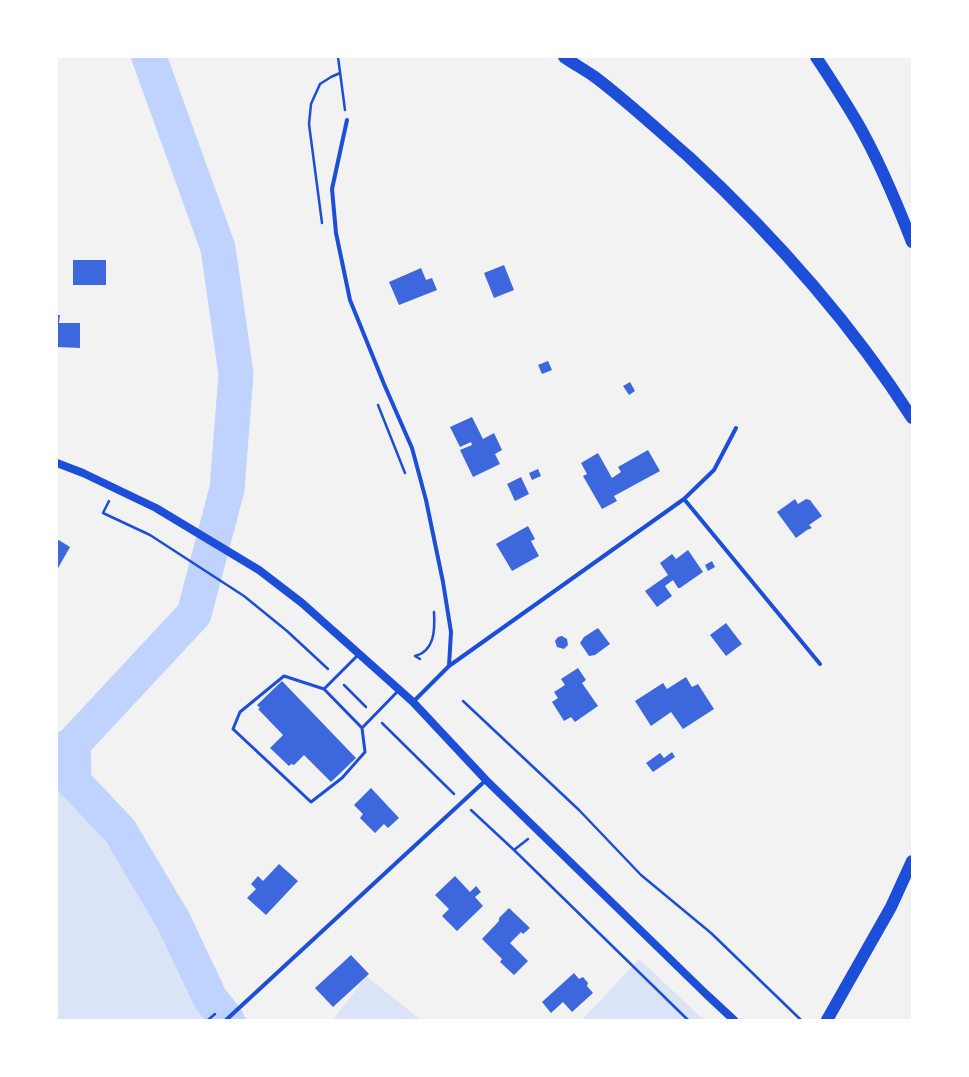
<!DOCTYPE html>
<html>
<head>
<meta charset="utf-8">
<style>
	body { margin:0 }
	#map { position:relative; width:969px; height:1077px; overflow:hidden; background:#f2f2f2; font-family:"Sofia Sans Condensed",sans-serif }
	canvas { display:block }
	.frame { position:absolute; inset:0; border:58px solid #fff; pointer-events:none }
</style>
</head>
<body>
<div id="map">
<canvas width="969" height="1077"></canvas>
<div class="frame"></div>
</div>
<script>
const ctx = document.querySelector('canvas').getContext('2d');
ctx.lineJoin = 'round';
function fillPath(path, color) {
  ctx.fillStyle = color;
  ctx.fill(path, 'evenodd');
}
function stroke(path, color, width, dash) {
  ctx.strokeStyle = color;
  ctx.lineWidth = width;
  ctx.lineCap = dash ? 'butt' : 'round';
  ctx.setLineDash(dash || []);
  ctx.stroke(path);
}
fillPath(new Path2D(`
	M 57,781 L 72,792 L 132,882 L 188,948 L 225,1005 L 250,1020 L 57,1020 Z
	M 639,959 L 704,1020 L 582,1020 Z
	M 366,976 L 421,1020 L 333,1020 Z`), '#dbe4f7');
stroke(new Path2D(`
	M 73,744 L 74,782 L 120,831 L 173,920 L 210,998 L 227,1020
	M 57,753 L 73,744 L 194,614 L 227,489 L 236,374 L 218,248 L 149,57`), '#bfd3fe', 35);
fillPath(new Path2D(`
	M 73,260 L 106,260 L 106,285 L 73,285 Z
	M 504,265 L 514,290 L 494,298 L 484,273 Z
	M 421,268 L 426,280 L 432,278 L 437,290 L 399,305 L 389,282 Z
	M 57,315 L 60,315 L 59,323 L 80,323 L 80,348 L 57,347 Z
	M 548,361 L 552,370 L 542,374 L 538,365 Z
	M 630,382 L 635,391 L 629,395 L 623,386 Z
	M 472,417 L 483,439 L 494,433 L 502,450 L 495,454 L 500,464 L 473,477 L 460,450 L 472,445 L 471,442 L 460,447 L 450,427 Z
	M 648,450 L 660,471 L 614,496 L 617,501 L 602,509 L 583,476 L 587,474 L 581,463 L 598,453 L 612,478 L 621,472 L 618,467 Z
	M 538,469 L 541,476 L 532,480 L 529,473 Z
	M 521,477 L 529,494 L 515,501 L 507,484 Z
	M 795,499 L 798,504 L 806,499 L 810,500 L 822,516 L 809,525 L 812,528 L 807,530 L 796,538 L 777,512 Z
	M 528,526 L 535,539 L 531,541 L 539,556 L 512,571 L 496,544 Z
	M 57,539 L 70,547 L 57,570 Z
	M 688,550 L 703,572 L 680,588 L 678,588 L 673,580 L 665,586 L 672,596 L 657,607 L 645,591 L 668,575 L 660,563 L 672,554 L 676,559 Z
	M 712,561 L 715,567 L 708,571 L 705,565 Z
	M 726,623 L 742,644 L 726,656 L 710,635 Z
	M 598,628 L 610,644 L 595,655 L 589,656 L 580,643 L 584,637 Z
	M 562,636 L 567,639 L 568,645 L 564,649 L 557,647 L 555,641 L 558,637 Z
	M 578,668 L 586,680 L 582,683 L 598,706 L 575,722 L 571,717 L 564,721 L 552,702 L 558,698 L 554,692 L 565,685 L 561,679 Z
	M 686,677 L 692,687 L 698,684 L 714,709 L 683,729 L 671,712 L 651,726 L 635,701 L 663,683 L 667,689 Z
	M 282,681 L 356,758 L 331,782 L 304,755 L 294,765 L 291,764 L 289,766 L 270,748 L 283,735 L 258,709 L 260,708 L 257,705 Z
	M 672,752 L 675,757 L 653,772 L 646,763 L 660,753 L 664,758 Z
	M 371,788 L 399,818 L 388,828 L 384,824 L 375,833 L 360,818 L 363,814 L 354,805 Z
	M 279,864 L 298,881 L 266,915 L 247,898 L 256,889 L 251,884 L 258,876 L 263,881 Z
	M 455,876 L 470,892 L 476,886 L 481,892 L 475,897 L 483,906 L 457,931 L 442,916 L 449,909 L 435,895 Z
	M 509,908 L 530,928 L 523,934 L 521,932 L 510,943 L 528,961 L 514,975 L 500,962 L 502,959 L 482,939 L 499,921 L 499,918 Z
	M 351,955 L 369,974 L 333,1007 L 315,988 Z
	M 574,973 L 579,979 L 583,977 L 588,983 L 587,986 L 593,993 L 572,1012 L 563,1002 L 551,1013 L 542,1002 Z`), '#3d67dc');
stroke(new Path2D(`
	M 338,57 L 345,110
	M 322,223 L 309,124 L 311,104 L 320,84 L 331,77 L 340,73
	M 378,405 L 405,473
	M 109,501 L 103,513 L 150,535 L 244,596 L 287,631 L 328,669
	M 420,659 L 415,656 C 435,651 435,629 434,612
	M 344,685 L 366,707
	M 463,701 L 579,810 L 641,875 L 711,933 L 801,1020
	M 382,723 L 454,794
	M 471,810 L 514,850 L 528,839
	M 514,850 L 688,1020
	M 208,1020 L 215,1014`), '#1d4ed8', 2.5);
stroke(new Path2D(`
	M 358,655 L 324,689 L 362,728 L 398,691
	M 324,689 L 284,676 L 240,712 L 233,729 L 311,802 L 342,778 L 365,752 L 362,728`), '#1d4ed8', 3);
stroke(new Path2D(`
	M 347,120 L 332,189 L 336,233 L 350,300 L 384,384 L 412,448 L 426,500 L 443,582 L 451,632 L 449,666
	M 684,499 L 820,664
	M 413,702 L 449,666 L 684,499 L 714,470 L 736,428
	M 226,1020 L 486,780`), '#1d4ed8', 4);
stroke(new Path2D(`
	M 57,463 L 83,473 L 156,508 L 259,570 L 302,603 L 413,702 L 486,780 L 706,994 L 734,1020`), '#1d4ed8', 8);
stroke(new Path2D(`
	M 564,57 C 574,64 585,70 595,77 C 628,102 658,130 689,157 C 773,235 850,321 912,418
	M 816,57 C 830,78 844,100 857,122 C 879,160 896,201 912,242
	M 827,1020 L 891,907 L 912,861`), '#1d4ed8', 12);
</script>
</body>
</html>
